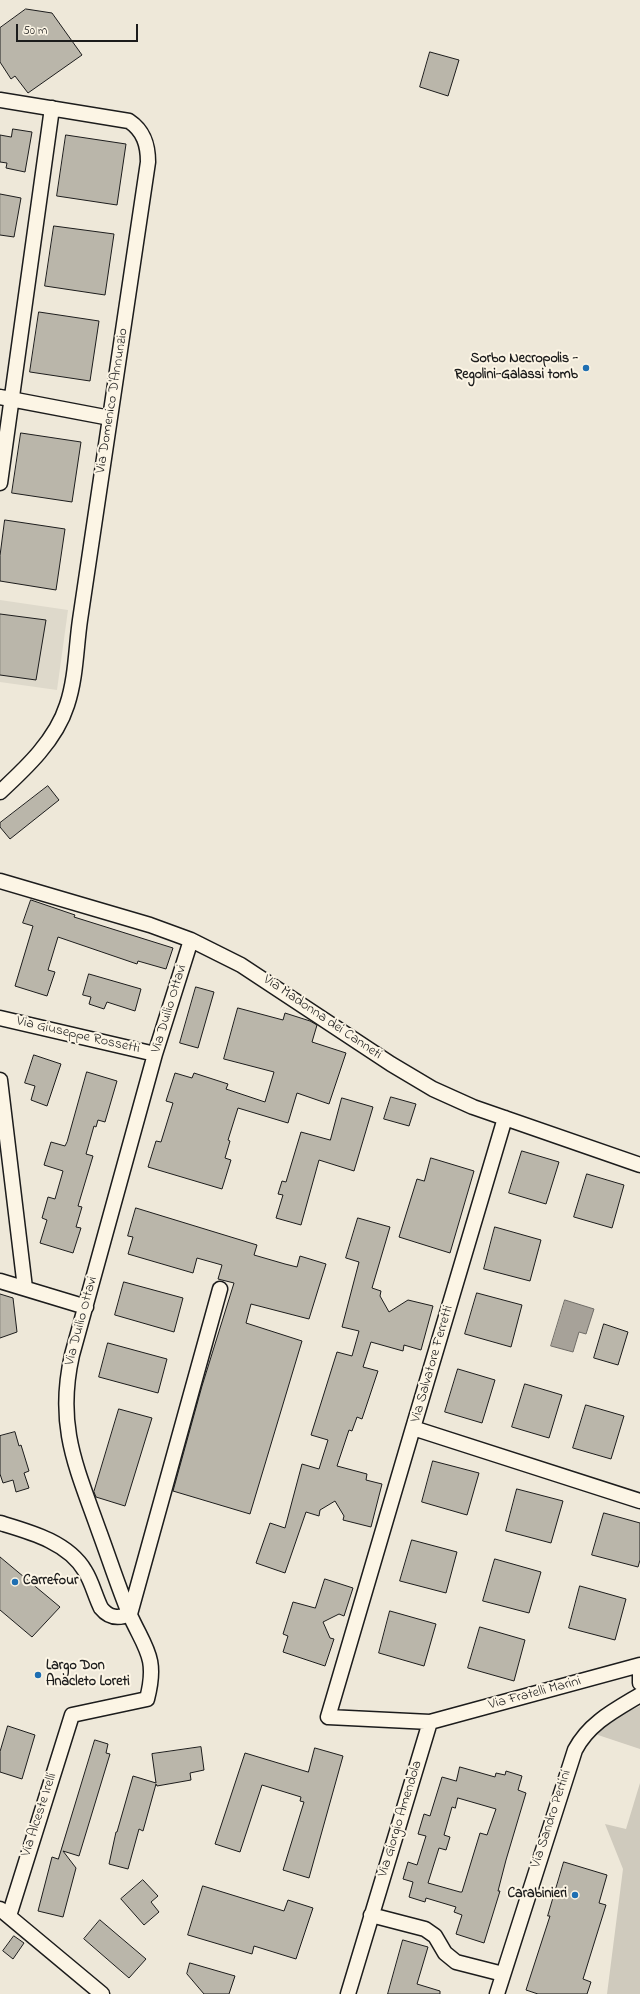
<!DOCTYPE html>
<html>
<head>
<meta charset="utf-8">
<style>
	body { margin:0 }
	#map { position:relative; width:640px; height:1994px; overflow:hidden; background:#eee8d9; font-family:"Indie Flower",sans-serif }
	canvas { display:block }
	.scale { position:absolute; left:16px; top:24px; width:122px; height:18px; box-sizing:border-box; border:2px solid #1c1c1c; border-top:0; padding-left:5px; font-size:12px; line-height:14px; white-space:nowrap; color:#1c1c1c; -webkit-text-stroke:3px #fcf5e5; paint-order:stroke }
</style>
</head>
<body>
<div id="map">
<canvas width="640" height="1994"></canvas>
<div class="scale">50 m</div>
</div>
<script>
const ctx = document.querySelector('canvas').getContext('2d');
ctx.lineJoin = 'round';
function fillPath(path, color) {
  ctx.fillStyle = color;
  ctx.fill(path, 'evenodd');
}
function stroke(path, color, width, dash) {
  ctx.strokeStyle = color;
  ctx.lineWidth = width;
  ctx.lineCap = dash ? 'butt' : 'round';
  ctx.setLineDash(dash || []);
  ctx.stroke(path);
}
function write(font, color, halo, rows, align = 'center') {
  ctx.font = font + ' "Indie Flower",sans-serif';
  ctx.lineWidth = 4;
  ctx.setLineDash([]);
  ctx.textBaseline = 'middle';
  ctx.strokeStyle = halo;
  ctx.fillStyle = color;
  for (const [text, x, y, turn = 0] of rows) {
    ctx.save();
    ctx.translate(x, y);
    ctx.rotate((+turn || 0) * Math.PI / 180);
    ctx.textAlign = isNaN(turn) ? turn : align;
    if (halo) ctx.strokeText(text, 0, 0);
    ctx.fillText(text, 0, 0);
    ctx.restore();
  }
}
fillPath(new Path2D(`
	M 0,600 L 68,610 L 57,690 L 0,682 Z`), '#ded9cb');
fillPath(new Path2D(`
	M 640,1706 L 640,1749 L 592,1733 L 611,1720 Z
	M 640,1783 L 640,1994 L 607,1994 L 623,1869 L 605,1824 L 626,1829 Z`), '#cfcabd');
const water = new Path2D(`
	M 565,1300 L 594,1309 L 586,1334 L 579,1332 L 573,1352 L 551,1346 Z`);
fillPath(water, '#a7a299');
stroke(water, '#6f6c67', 1);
const building = new Path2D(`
	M 26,9 L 52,13 L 82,55 L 28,93 L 15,76 L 11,79 L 0,62 L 0,28 Z
	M 430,52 L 459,60 L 448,96 L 420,87 Z
	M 13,129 L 32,132 L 25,172 L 6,168 L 7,163 L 0,162 L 0,135 L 11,137 Z
	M 66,135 L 126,144 L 117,205 L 57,196 Z
	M 0,194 L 21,198 L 14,237 L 0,235 Z
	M 54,226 L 114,234 L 105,295 L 45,286 Z
	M 39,312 L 99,321 L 90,381 L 30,372 Z
	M 21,433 L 81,442 L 72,502 L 12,493 Z
	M 5,520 L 65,529 L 56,590 L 0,581 L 0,556 Z
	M 0,614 L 46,620 L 36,680 L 0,675 Z
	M 48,786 L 59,800 L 10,839 L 0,827 L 0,823 Z
	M 31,900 L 75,915 L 74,917 L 173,948 L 166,969 L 138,961 L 137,964 L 58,937 L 48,970 L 55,972 L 47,996 L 15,986 L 33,926 L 23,923 Z
	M 89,974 L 141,989 L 135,1011 L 107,1002 L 104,1009 L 89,1004 L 91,997 L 83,995 Z
	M 196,987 L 214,992 L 198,1048 L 180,1043 Z
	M 238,1008 L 283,1020 L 285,1013 L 310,1021 L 317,1025 L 312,1042 L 346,1053 L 329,1104 L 297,1093 L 288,1123 L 238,1108 L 228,1140 L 230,1141 L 225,1158 L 231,1160 L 222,1189 L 148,1167 L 156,1141 L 161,1142 L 173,1103 L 166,1101 L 175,1073 L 192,1078 L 194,1073 L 228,1084 L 226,1089 L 265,1102 L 274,1072 L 224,1059 Z
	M 34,1055 L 61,1064 L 47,1106 L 31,1100 L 35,1086 L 25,1083 Z
	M 87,1072 L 117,1081 L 105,1122 L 98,1120 L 96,1127 L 94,1126 L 86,1154 L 93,1156 L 78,1206 L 82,1207 L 76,1227 L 81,1228 L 73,1253 L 40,1243 L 47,1220 L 42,1218 L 48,1197 L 55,1199 L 63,1171 L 44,1165 L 51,1142 L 65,1146 L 67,1142 Z
	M 391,1097 L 416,1104 L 409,1126 L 384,1119 Z
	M 342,1098 L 373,1107 L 354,1171 L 319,1160 L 301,1225 L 276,1218 L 283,1195 L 278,1194 L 282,1181 L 286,1182 L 301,1132 L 330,1140 Z
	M 522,1151 L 559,1162 L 546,1204 L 509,1193 Z
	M 431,1158 L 474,1171 L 450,1253 L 399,1237 L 417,1179 L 424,1181 Z
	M 587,1174 L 624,1185 L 612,1228 L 574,1217 Z
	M 136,1208 L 257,1245 L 254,1255 L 285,1264 L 297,1267 L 300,1256 L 326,1264 L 309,1319 L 251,1304 L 246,1323 L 302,1341 L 250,1514 L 173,1491 L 202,1386 L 234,1283 L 218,1279 L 222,1265 L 197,1258 L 193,1273 L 128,1254 L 133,1237 L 128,1236 Z
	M 358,1218 L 390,1227 L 372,1288 L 381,1291 L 380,1296 L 389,1312 L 408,1300 L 433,1306 L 421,1350 L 404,1345 L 403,1351 L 371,1342 L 363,1367 L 378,1371 L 362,1419 L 357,1417 L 352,1431 L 349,1430 L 337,1466 L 367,1474 L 366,1480 L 382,1484 L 371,1527 L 343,1520 L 344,1516 L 335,1501 L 320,1510 L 319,1516 L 306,1512 L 285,1573 L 256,1563 L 270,1523 L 285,1528 L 302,1464 L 319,1469 L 328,1440 L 311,1435 L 337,1352 L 352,1356 L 359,1331 L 342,1327 L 359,1262 L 346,1258 Z
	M 495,1227 L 541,1240 L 530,1281 L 484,1269 Z
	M 124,1282 L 183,1298 L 174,1332 L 115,1315 Z
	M 477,1293 L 522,1305 L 511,1347 L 465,1334 Z
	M 0,1294 L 13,1298 L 17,1332 L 0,1338 Z
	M 604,1324 L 628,1332 L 618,1365 L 594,1358 Z
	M 108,1343 L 167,1359 L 158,1393 L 99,1377 Z
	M 458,1369 L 495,1380 L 482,1423 L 445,1412 Z
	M 525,1384 L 562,1395 L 549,1438 L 512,1427 Z
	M 586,1405 L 624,1416 L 611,1459 L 573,1448 Z
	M 119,1409 L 152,1418 L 125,1506 L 96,1497 L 94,1492 Z
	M 15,1432 L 19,1446 L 21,1445 L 29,1471 L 24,1473 L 29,1488 L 16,1492 L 13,1480 L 3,1483 L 0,1474 L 0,1436 Z
	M 433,1461 L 479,1473 L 467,1515 L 422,1502 Z
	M 517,1489 L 563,1501 L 551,1543 L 506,1531 Z
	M 604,1513 L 640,1523 L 640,1560 L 638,1567 L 592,1555 Z
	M 412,1540 L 457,1552 L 446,1593 L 400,1581 Z
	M 0,1557 L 60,1607 L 32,1637 L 0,1610 Z
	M 495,1559 L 541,1572 L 529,1613 L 483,1601 Z
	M 325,1579 L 353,1588 L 344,1616 L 339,1614 L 323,1622 L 330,1638 L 334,1639 L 325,1666 L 283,1652 L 288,1636 L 283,1634 L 293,1602 L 315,1608 Z
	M 580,1586 L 626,1599 L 615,1640 L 569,1628 Z
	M 390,1611 L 436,1624 L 424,1666 L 379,1653 Z
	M 480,1627 L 525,1640 L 514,1681 L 468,1668 Z
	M 8,1726 L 35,1735 L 22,1779 L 0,1772 L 0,1752 Z
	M 95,1740 L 108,1744 L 106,1753 L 110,1754 L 79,1856 L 63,1851 L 76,1868 L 63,1917 L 38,1911 L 52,1857 L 58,1859 Z
	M 201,1747 L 204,1770 L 190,1773 L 191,1780 L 157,1786 L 156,1784 L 143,1831 L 139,1829 L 128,1869 L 109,1864 L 116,1832 L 117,1832 L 133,1776 L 156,1783 L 152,1754 Z
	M 315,1748 L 343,1756 L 309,1878 L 283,1870 L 304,1802 L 300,1801 L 301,1797 L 262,1785 L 240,1852 L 215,1844 L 245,1753 L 308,1772 Z
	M 460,1767 L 495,1777 L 496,1773 L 505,1775 L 506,1771 L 522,1776 L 518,1790 L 526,1793 L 506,1860 L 498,1891 L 500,1891 L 484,1943 L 456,1934 L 462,1915 L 454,1912 L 456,1907 L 426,1898 L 425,1902 L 409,1897 L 413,1882 L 403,1879 L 408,1862 L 417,1865 L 426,1836 L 418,1834 L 424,1814 L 430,1816 L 442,1777 L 456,1781 ZM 458,1798 L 496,1809 L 487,1835 L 480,1833 L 462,1892 L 460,1892 L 428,1883 L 439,1848 L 446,1850 L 450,1837 L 444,1835 L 452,1807 L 455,1808 Z
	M 564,1862 L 607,1875 L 599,1903 L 606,1905 L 583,1979 L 591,1982 L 587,1994 L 538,1994 L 526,1990 L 550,1916 L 548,1916 Z
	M 143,1880 L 158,1896 L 151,1902 L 159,1912 L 144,1925 L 121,1899 Z
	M 203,1886 L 284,1911 L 288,1900 L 313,1908 L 296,1959 L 254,1946 L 252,1954 L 188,1935 Z
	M 100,1920 L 146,1959 L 129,1978 L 84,1939 Z
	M 14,1936 L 24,1943 L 13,1959 L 3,1951 Z
	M 403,1940 L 428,1947 L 417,1984 L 440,1991 L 440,1994 L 388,1994 Z
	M 190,1963 L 235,1976 L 229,1994 L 204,1994 L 187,1974 Z`);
fillPath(building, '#bab6aa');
stroke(building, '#1c1c1c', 1);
const minor = new Path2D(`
	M 0,100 L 129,121 C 144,131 148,145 148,162 L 80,620 C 76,648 76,678 67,705 C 56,740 26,768 0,792
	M 0,397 L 110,418
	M 0,483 L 52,108
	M 0,881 L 150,925 L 191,940 L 241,965 L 391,1064 L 433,1089 L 473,1107 L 640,1165
	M 0,1018 L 155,1054
	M 0,1080 L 25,1288
	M 505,1118 L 413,1428 L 640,1501
	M 0,1281 L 86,1307
	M 413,1428 L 328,1717 L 430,1722 L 640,1665
	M 0,1523 C 30,1532 68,1542 85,1571 C 92,1582 95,1596 101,1608 C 109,1618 118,1619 130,1614 L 220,1289
	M 640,1668 L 640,1683
	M 0,1909 L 102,1994
	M 371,1915 L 425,1929 L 435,1936 L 445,1953 L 456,1962 L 503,1974
	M 9,1916 L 72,1715 L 147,1699 C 158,1657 145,1649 129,1613 C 118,1586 109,1558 99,1531 C 76,1466 56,1426 72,1355 L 155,1054 L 191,940
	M 348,1994 L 430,1722
	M 497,1994 L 575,1750 C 589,1723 615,1710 640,1695`);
stroke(minor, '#1c1c1c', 17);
stroke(minor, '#fcf5e5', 14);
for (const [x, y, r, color] of [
	[586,368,4,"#1f6fb2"],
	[15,1582,4,"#1f6fb2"],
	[38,1675,4,"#1f6fb2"],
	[575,1895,4,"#1f6fb2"]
]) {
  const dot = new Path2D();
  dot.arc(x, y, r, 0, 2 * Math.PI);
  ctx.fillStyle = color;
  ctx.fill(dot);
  stroke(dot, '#fcf5e5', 1.5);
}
write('bold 14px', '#1c1c1c', '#fcf5e5', [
	["Sorbo Necropolis -",578,360],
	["Regolini-Galassi tomb",578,376],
	["Carrefour",23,1582,"left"],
	["Largo Don",46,1667,"left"],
	["Anacleto Loreti",46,1683,"left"],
	["Carabinieri",567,1895]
], 'right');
write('14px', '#1c1c1c', '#fcf5e5', [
	["Via Domenico D'Annunzio",113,401,-81],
	["Via Duilio Ottavi",170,1009,-73],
	["Via Madonna dei Canneti",322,1018,34],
	["Via Giuseppe Rossetti",78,1036,13],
	["Via Duilio Ottavi",82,1321,-75],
	["Via Salvatore Ferretti",433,1364,-74],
	["Via Fratelli Marini",535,1694,-15],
	["Via Alceste Irelli",40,1815,-72],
	["Via Giorgio Amendola",401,1819,-73],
	["Via Sandro Pertini",552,1819,-72]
]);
</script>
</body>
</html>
